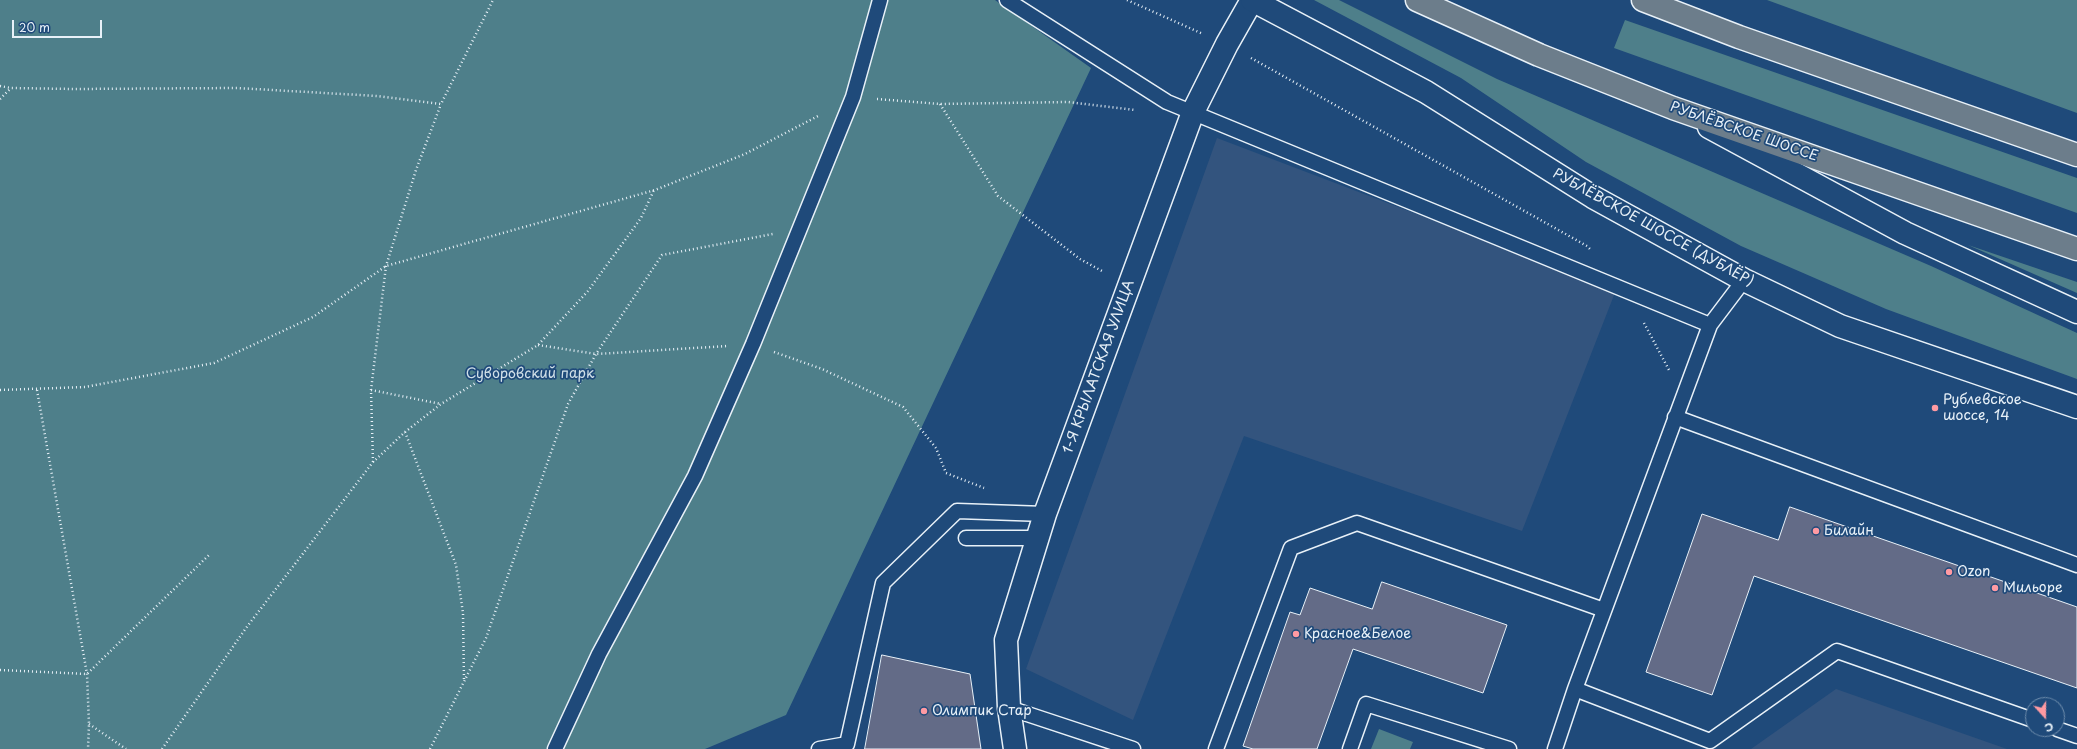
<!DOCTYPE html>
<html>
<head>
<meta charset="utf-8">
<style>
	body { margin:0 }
	#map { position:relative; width:2077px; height:749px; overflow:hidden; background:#1f4a7a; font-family:"Playpen Sans",sans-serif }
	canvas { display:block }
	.north { position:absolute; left:2025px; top:697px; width:40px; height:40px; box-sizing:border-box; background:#1f4a7a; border:1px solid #6f8dac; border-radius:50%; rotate:159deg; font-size:11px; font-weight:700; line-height:16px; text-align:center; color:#e8f1f8 }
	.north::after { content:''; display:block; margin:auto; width:14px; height:18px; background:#ff9aa2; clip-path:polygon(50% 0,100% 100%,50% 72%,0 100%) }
	.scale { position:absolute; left:12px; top:20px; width:90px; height:18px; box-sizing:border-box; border:2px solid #e8f1f8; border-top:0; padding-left:5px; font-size:12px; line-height:14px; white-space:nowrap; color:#e8f1f8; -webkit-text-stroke:3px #1f4a7a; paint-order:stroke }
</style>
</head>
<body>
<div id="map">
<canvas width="2077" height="749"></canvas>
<div class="north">С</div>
<div class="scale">20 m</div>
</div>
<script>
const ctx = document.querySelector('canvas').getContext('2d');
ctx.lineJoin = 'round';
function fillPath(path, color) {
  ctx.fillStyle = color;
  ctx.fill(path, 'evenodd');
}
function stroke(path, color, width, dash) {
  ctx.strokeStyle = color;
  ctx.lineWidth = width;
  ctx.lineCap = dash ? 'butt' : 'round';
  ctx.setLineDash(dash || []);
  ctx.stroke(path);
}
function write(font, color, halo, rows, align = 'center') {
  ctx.font = font + ' "Playpen Sans",sans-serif';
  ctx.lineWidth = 3.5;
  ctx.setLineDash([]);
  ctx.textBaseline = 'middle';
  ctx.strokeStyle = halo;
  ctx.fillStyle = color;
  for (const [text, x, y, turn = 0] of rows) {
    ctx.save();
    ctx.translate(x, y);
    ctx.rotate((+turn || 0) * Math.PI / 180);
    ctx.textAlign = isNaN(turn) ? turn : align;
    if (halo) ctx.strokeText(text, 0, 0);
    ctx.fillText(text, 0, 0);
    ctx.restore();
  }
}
fillPath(new Path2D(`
	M 1217,138 L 1616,290 L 1522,531 L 1244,436 L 1133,720 L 1026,669 Z
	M 1836,689 L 2007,749 L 1751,749 Z`), '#33547e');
fillPath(new Path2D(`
	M 0,0 L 995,0 L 1091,68 L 786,715 L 705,749 L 0,749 Z
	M 1314,0 L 1339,0 L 1497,79 L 1931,266 L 2077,333 L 2077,379 L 1886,309 L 1741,246 L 1586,162 L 1461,78 Z
	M 1767,0 L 2077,0 L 2077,113 Z
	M 1625,20 L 2077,178 L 2077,213 L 1614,48 Z
	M 1968,245 L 2077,282 L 2077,293 Z
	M 1379,729 L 1413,742 L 1410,749 L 1371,749 Z`), '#4e7f8a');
const building = new Path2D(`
	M 1790,507 L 2077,607 L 2077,688 L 1754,576 L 1712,695 L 1646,672 L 1702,514 L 1778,540 Z
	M 1382,582 L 1507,625 L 1483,693 L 1353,649 L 1317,749 L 1253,749 L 1243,746 L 1290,612 L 1300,615 L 1310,588 L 1372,609 Z
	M 882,655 L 970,674 L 981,749 L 865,749 Z`);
fillPath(building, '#636b87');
stroke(building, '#e8f1f8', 1);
const service = new Path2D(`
	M 1007,0 L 1167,102 L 1710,325
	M 1675,417 L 2077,565
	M 966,538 L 1037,538
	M 1575,689 L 1710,741 L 1837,651 L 2033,720
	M 1009,708 L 1133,749
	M 2057,729 L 2077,736
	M 555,749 L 599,654 L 695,476 L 753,344 L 853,97 L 880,0
	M 819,749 L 847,744 L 883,583 L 957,511 L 1045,514
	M 1216,749 L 1291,548 L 1357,523 L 1604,610
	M 1350,749 L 1366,704 L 1509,749
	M 1555,749 L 1575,689 L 1710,325 L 1744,280`);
const minor = new Path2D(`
	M 1015,749 L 1009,708 L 1006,640 L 1045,514 L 1193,112 L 1227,44 L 1252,0`);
const tertiary = new Path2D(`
	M 1252,0 L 1426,92 L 1593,197 L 1744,280 L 1840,326 L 2077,407`);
const secondary = new Path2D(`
	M 1709,127 L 1905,233 L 2077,312`);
const primary = new Path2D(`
	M 1417,0 L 1539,55 L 1673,108 L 2077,249
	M 1643,0 L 1739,37 L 2077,155`);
stroke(service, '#e8f1f8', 17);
stroke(minor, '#e8f1f8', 25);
stroke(tertiary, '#e8f1f8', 25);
stroke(secondary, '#e8f1f8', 25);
stroke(primary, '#e8f1f8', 25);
stroke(new Path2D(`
	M 1127,0 L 1203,34
	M 1251,58 L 1587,246 L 1591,250
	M 0,86 L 11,88 L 73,89 L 237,88 L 377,96 L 441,104 L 493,0
	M 0,99 L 11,88
	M 877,99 L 940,104 L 1068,102 L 1135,110
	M 940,104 L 998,196 L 1080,259 L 1102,271
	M 1644,323 L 1669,370
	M 538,345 L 596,354 L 728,346
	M 774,352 L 822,369 L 903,407 L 936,448 L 946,473 L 984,488
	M 0,390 L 85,387 L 214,363 L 313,317 L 386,266 L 655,190 L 745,154 L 820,115
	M 37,390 L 87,674 L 89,724 L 88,749
	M 371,390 L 441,404
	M 405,432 L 456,565 L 463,613 L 464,681
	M 373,462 L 371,390 L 386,266 L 416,170 L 441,104
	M 0,670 L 87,674 L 210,554
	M 89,724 L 126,749
	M 162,749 L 246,628 L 373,462 L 405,432 L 441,404 L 538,345 L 588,291 L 641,218 L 654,190
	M 430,749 L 486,638 L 568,404 L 596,354 L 662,255 L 773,234`), '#e8f1f8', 2.5, [1, 3]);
stroke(service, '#1f4a7a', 14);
stroke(minor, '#1f4a7a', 22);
stroke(tertiary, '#1f4a7a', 22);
stroke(secondary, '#1f4a7a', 22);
stroke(primary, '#6c7d8b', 22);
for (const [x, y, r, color] of [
	[1935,408,4,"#ff9aa2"],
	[1816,531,4,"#ff9aa2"],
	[1949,572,4,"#ff9aa2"],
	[1995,588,4,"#ff9aa2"],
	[1296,634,4,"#ff9aa2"],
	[924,711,4,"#ff9aa2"]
]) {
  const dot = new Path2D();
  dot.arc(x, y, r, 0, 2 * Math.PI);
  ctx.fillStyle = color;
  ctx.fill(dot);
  stroke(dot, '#1f4a7a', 1.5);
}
write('14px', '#e8f1f8', '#1f4a7a', [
	["РУБЛЁВСКОЕ ШОССЕ",1744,132,19],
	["РУБЛЁВСКОЕ ШОССЕ (ДУБЛЁР)",1653,228,29],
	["1-Я КРЫЛАТСКАЯ УЛИЦА",1099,367,-70]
]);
write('14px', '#d1e0e8', '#1f4a7a', [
	["Суворовский парк",530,374]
]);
write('14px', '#e8f1f8', '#1f4a7a', [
	["Рублевское",1943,400],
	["шоссе, 14",1943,416],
	["Билайн",1824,531],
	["Ozon",1957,572],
	["Мильоре",2003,588],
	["Красное&Белое",1304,634],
	["Олимпик Стар",932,711]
], 'left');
</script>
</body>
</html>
